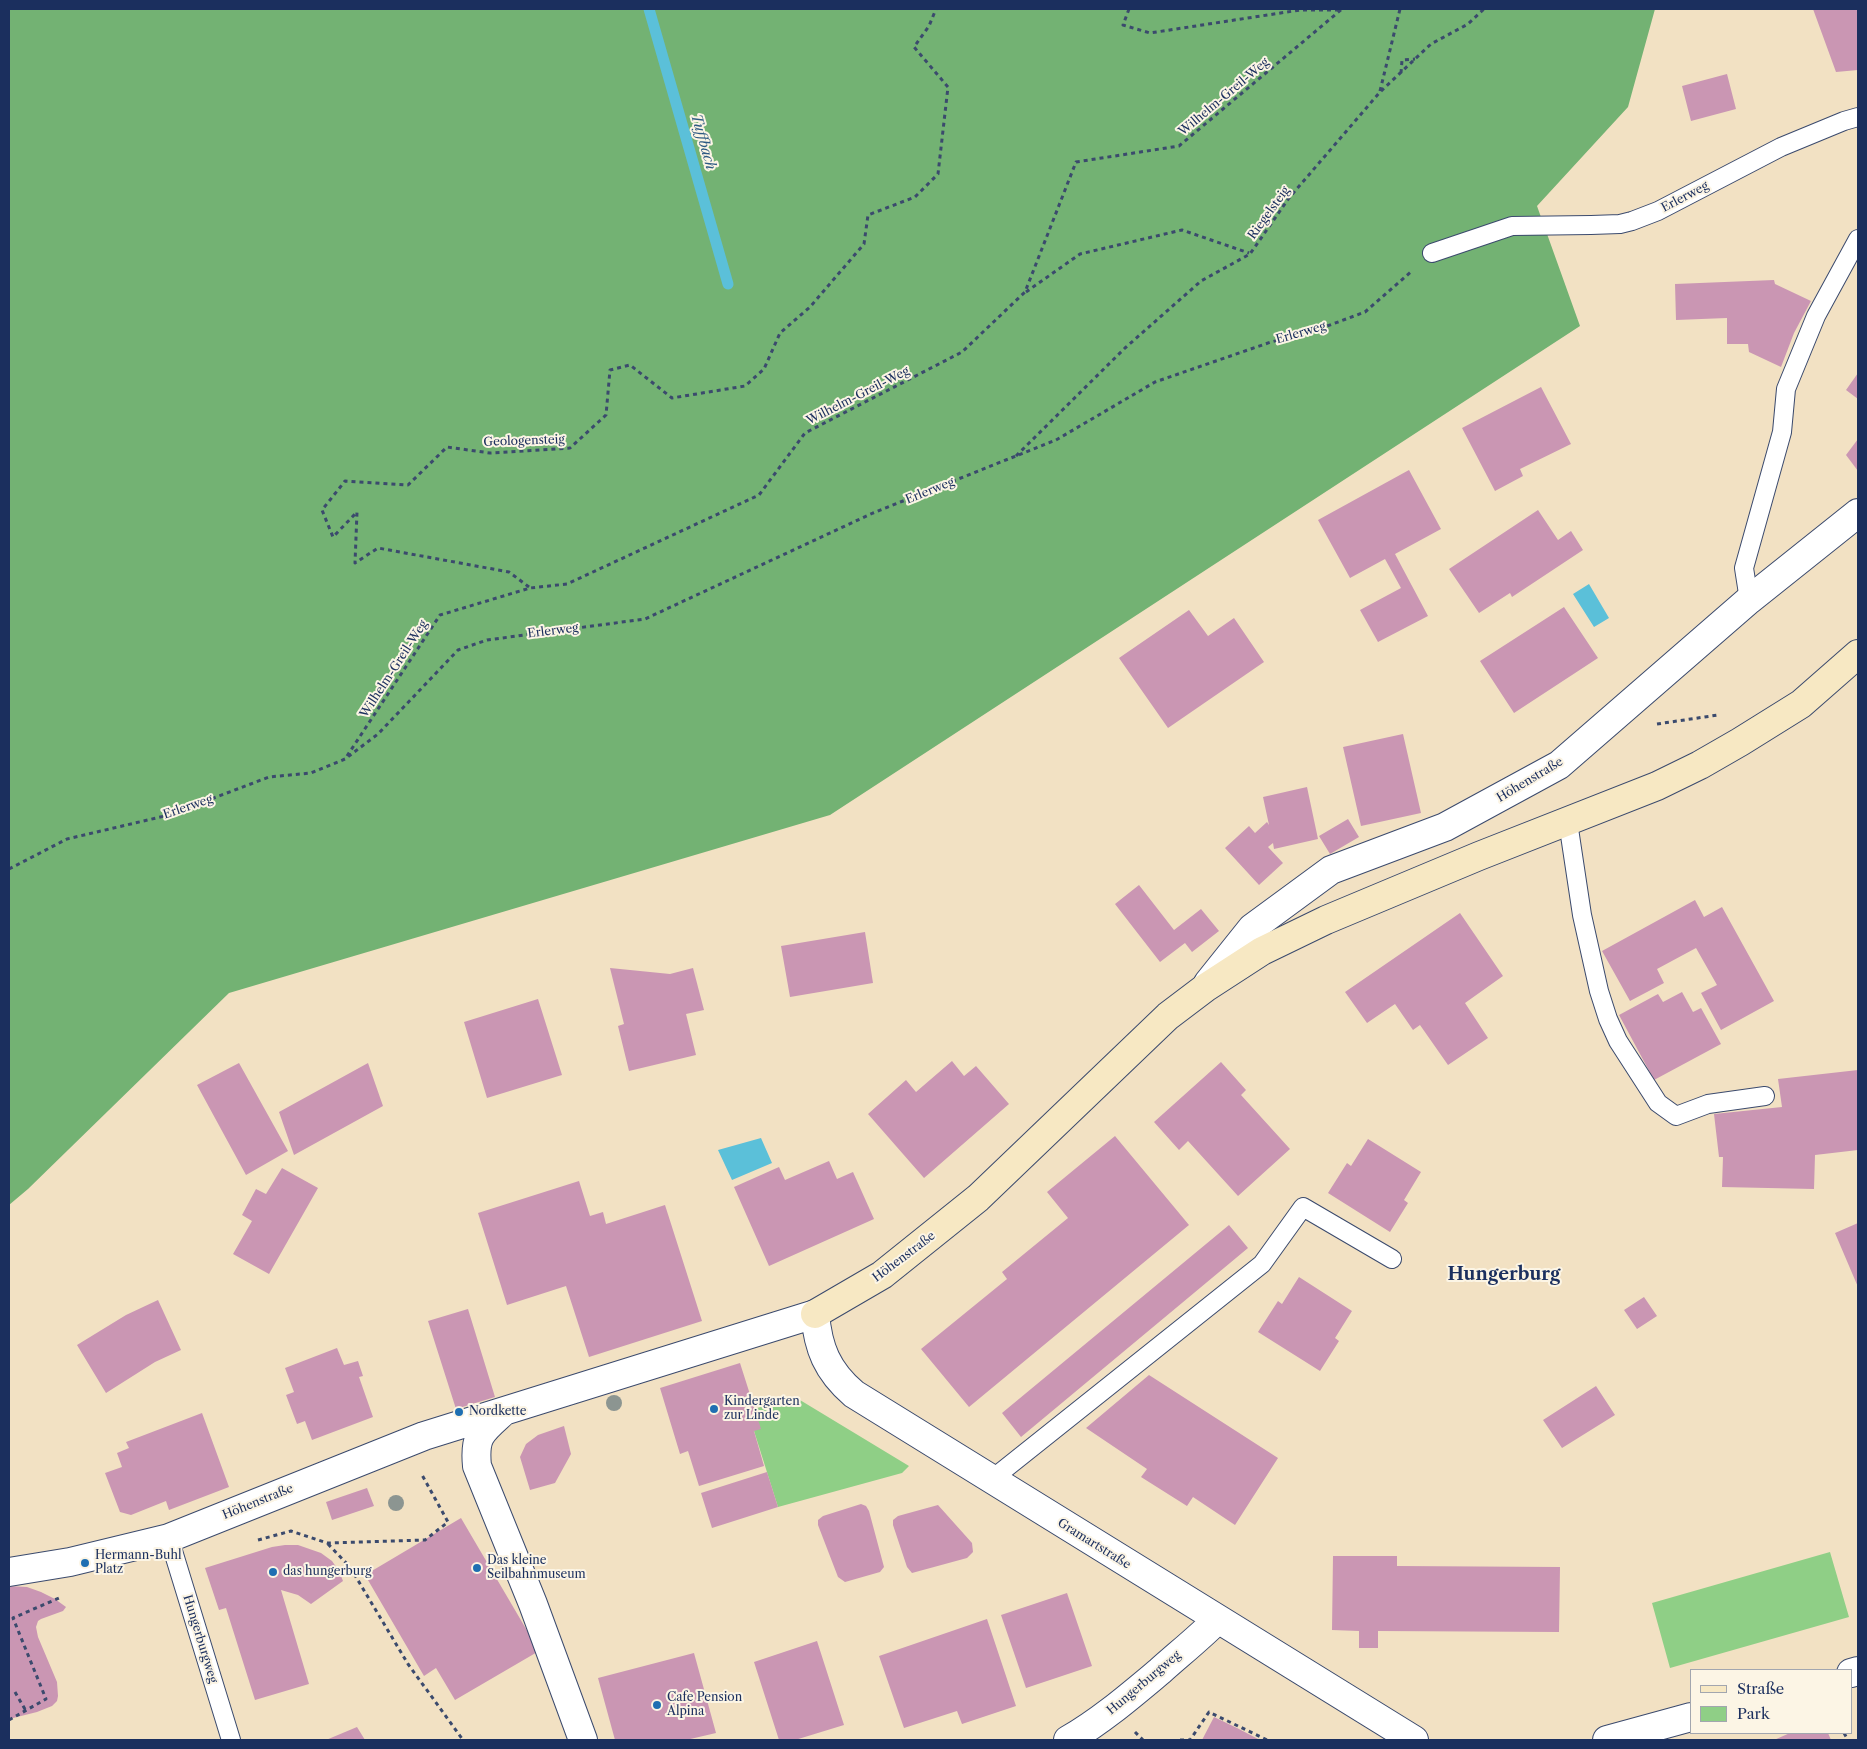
<!DOCTYPE html>
<html>
<head>
<meta charset="utf-8">
<style>
	body { margin:0 }
	#map { position:relative; width:1867px; height:1749px; overflow:hidden; background:#f2e1c3; font-family:"Libre Caslon Text",serif }
	canvas { display:block }
	.frame { position:absolute; inset:0; border:10px solid #1b2f5e; pointer-events:none }
	.legend { position:absolute; left:1690px; top:1669px; width:162px; height:65px; box-sizing:border-box; background:#fcf5e5; border:1px solid #a2a6af; margin:0; padding:6px 9px; list-style:none; font-size:15px; color:#1b2f5e }
	.legend li { display:flex; align-items:center; gap:10px; height:25px }
	.legend b { width:25px; border:1px solid #a2a6af }
</style>
</head>
<body>
<div id="map">
<canvas width="1867" height="1749"></canvas>
<div class="frame"></div>
<ul class="legend">
<li><b style="height:6px;background:#f7e8c3"></b>Straße</li>
<li><b style="height:14px;background:#8fcf86"></b>Park</li>
</ul>
</div>
<script>
const ctx = document.querySelector('canvas').getContext('2d');
ctx.lineJoin = 'round';
function fillPath(path, color) {
  ctx.fillStyle = color;
  ctx.fill(path, 'evenodd');
}
function stroke(path, color, width, dash) {
  ctx.strokeStyle = color;
  ctx.lineWidth = width;
  ctx.lineCap = dash ? 'butt' : 'round';
  ctx.setLineDash(dash || []);
  ctx.stroke(path);
}
function write(font, color, halo, rows, align = 'center') {
  ctx.font = font + ' "Libre Caslon Text",serif';
  ctx.lineWidth = 4;
  ctx.setLineDash([]);
  ctx.textBaseline = 'middle';
  ctx.strokeStyle = halo;
  ctx.fillStyle = color;
  for (const [text, x, y, turn = 0] of rows) {
    ctx.save();
    ctx.translate(x, y);
    ctx.rotate((+turn || 0) * Math.PI / 180);
    ctx.textAlign = isNaN(turn) ? turn : align;
    if (halo) ctx.strokeText(text, 0, 0);
    ctx.fillText(text, 0, 0);
    ctx.restore();
  }
}
fillPath(new Path2D(`
	M 795,1397 L 909,1466 L 902,1473 L 778,1507 L 754,1431 L 754,1409 Z
	M 1830,1552 L 1849,1617 L 1670,1668 L 1652,1603 Z`), '#8fcf86');
fillPath(new Path2D(`
	M 9,9 L 1655,9 L 1628,107 L 1537,206 L 1580,326 L 830,815 L 229,993 L 28,1189 L 9,1205 Z`), '#73b273');
fillPath(new Path2D(`
	M 1589,584 L 1609,618 L 1594,627 L 1573,594 Z
	M 761,1138 L 772,1163 L 732,1180 L 718,1150 Z`), '#5bc0d9');
stroke(new Path2D(`
	M 649,9 L 728,284`), '#5bc0d9', 11);
fillPath(new Path2D(`
	M 1813,9 L 1858,9 L 1858,70 L 1836,72 Z
	M 1727,74 L 1736,109 L 1691,121 L 1682,86 Z
	M 1774,280 L 1775,284 L 1811,301 L 1794,333 L 1781,367 L 1749,352 L 1748,344 L 1727,344 L 1727,318 L 1676,320 L 1675,284 Z
	M 1858,373 L 1858,399 L 1846,390 Z
	M 1541,387 L 1571,444 L 1520,469 L 1523,476 L 1495,491 L 1462,428 Z
	M 1858,439 L 1858,471 L 1846,455 Z
	M 1409,470 L 1441,529 L 1395,554 L 1428,616 L 1378,642 L 1360,610 L 1401,588 L 1385,559 L 1350,578 L 1318,520 Z
	M 1538,510 L 1558,540 L 1571,531 L 1583,550 L 1512,597 L 1510,593 L 1479,613 L 1449,569 Z
	M 1564,607 L 1598,658 L 1514,713 L 1480,661 Z
	M 1189,610 L 1208,636 L 1234,618 L 1264,662 L 1168,728 L 1119,658 Z
	M 1403,734 L 1421,813 L 1361,826 L 1343,747 Z
	M 1307,787 L 1318,839 L 1274,849 L 1273,843 L 1268,847 L 1283,863 L 1259,885 L 1225,848 L 1249,826 L 1255,833 L 1267,822 L 1269,825 L 1263,797 Z
	M 1348,819 L 1359,837 L 1330,854 L 1319,836 Z
	M 1139,885 L 1174,930 L 1201,909 L 1219,931 L 1192,952 L 1185,943 L 1160,962 L 1115,904 Z
	M 1695,900 L 1704,917 L 1722,907 L 1774,1001 L 1721,1030 L 1701,993 L 1717,985 L 1696,948 L 1657,969 L 1664,983 L 1630,1001 L 1602,951 Z
	M 1460,913 L 1503,976 L 1465,1003 L 1488,1038 L 1448,1065 L 1420,1025 L 1413,1030 L 1395,1004 L 1367,1023 L 1345,992 Z
	M 865,932 L 873,983 L 790,997 L 781,946 Z
	M 610,968 L 670,974 L 693,968 L 704,1010 L 686,1014 L 696,1055 L 629,1071 L 618,1026 L 624,1024 Z
	M 1682,992 L 1693,1012 L 1701,1008 L 1721,1044 L 1654,1080 L 1619,1015 L 1658,994 L 1663,1002 Z
	M 538,999 L 562,1075 L 487,1098 L 464,1022 Z
	M 952,1061 L 964,1076 L 976,1066 L 1009,1104 L 924,1178 L 868,1114 L 906,1080 L 916,1092 Z
	M 1221,1062 L 1246,1090 L 1241,1095 L 1290,1149 L 1238,1196 L 1188,1141 L 1179,1150 L 1154,1122 Z
	M 239,1063 L 288,1151 L 246,1175 L 197,1085 Z
	M 368,1063 L 383,1106 L 294,1155 L 279,1112 Z
	M 1858,1070 L 1858,1150 L 1815,1155 L 1814,1189 L 1722,1187 L 1723,1157 L 1719,1157 L 1714,1114 L 1782,1107 L 1778,1079 Z
	M 1115,1136 L 1189,1225 L 969,1407 L 921,1349 L 1007,1279 L 1002,1272 L 1068,1218 L 1047,1192 Z
	M 1368,1139 L 1421,1172 L 1404,1200 L 1408,1203 L 1390,1232 L 1328,1193 L 1347,1163 L 1351,1166 Z
	M 829,1161 L 837,1179 L 853,1172 L 874,1219 L 769,1266 L 734,1187 L 779,1167 L 785,1180 Z
	M 282,1168 L 318,1188 L 269,1274 L 233,1254 L 252,1221 L 242,1215 L 256,1189 L 266,1194 Z
	M 579,1181 L 590,1216 L 603,1212 L 606,1224 L 665,1205 L 702,1321 L 589,1357 L 566,1286 L 507,1305 L 478,1213 Z
	M 1858,1223 L 1858,1287 L 1835,1233 Z
	M 1229,1225 L 1248,1248 L 1021,1437 L 1002,1413 Z
	M 1299,1277 L 1352,1311 L 1335,1338 L 1339,1341 L 1320,1371 L 1258,1332 L 1278,1301 L 1282,1304 Z
	M 1644,1297 L 1657,1316 L 1637,1329 L 1624,1310 Z
	M 158,1300 L 181,1350 L 155,1362 L 106,1393 L 77,1345 L 126,1315 Z
	M 468,1309 L 495,1397 L 456,1409 L 428,1321 Z
	M 337,1348 L 344,1365 L 358,1361 L 363,1376 L 359,1377 L 373,1417 L 312,1440 L 305,1421 L 297,1424 L 286,1395 L 294,1392 L 285,1368 Z
	M 740,1363 L 761,1429 L 754,1431 L 764,1466 L 699,1486 L 688,1451 L 680,1454 L 660,1388 Z
	M 1149,1375 L 1278,1458 L 1235,1525 L 1193,1497 L 1187,1506 L 1141,1477 L 1147,1469 L 1086,1428 Z
	M 1596,1386 L 1615,1415 L 1562,1448 L 1543,1420 Z
	M 202,1413 L 229,1487 L 169,1510 L 166,1501 L 131,1515 L 120,1512 L 105,1473 L 122,1467 L 117,1453 L 129,1448 L 126,1442 Z
	M 564,1426 L 571,1454 L 555,1483 L 530,1490 L 520,1457 L 526,1444 L 538,1435 Z
	M 767,1472 L 778,1507 L 712,1528 L 701,1493 Z
	M 367,1488 L 374,1506 L 332,1520 L 326,1502 Z
	M 861,1504 L 866,1506 L 869,1511 L 884,1567 L 880,1572 L 845,1582 L 838,1577 L 818,1525 L 818,1520 L 823,1516 Z
	M 938,1505 L 972,1543 L 973,1552 L 967,1558 L 912,1573 L 907,1567 L 893,1525 L 893,1520 L 898,1516 Z
	M 461,1518 L 539,1651 L 455,1700 L 436,1668 L 424,1676 L 365,1575 Z
	M 285,1545 L 298,1545 L 321,1553 L 332,1561 L 339,1571 L 343,1581 L 311,1604 L 298,1595 L 281,1590 L 309,1684 L 255,1700 L 226,1608 L 219,1610 L 205,1568 L 272,1547 Z
	M 1333,1556 L 1397,1556 L 1397,1566 L 1560,1567 L 1559,1632 L 1378,1631 L 1378,1648 L 1359,1648 L 1359,1631 L 1332,1630 Z
	M 9,1586 L 27,1587 L 41,1592 L 55,1599 L 66,1607 L 63,1611 L 41,1619 L 38,1621 L 36,1627 L 38,1637 L 57,1682 L 58,1696 L 57,1701 L 52,1706 L 37,1712 L 9,1719 Z
	M 1067,1593 L 1092,1666 L 1026,1688 L 1001,1615 Z
	M 987,1619 L 1016,1706 L 962,1724 L 957,1711 L 904,1728 L 879,1656 Z
	M 817,1641 L 844,1725 L 795,1740 L 779,1740 L 754,1662 Z
	M 694,1653 L 716,1733 L 686,1740 L 615,1740 L 598,1678 Z
	M 1214,1717 L 1237,1728 L 1260,1740 L 1202,1740 Z
	M 357,1727 L 365,1740 L 326,1740 Z
	M 1790,1733 L 1828,1733 L 1831,1740 L 1774,1740 Z`), '#ca96b3');
const lane = new Path2D(`
	M 1432,253 L 1512,226 L 1591,225 L 1620,224 L 1632,221 L 1658,211 L 1781,147 L 1844,121 L 1858,117
	M 1749,600 L 1744,568 L 1782,432 L 1786,389 L 1816,316 L 1858,239
	M 1568,822 L 1582,915 L 1599,991 L 1608,1019 L 1618,1041 L 1658,1103 L 1676,1116 L 1708,1104 L 1765,1096
	M 991,1480 L 1262,1264 L 1303,1207 L 1392,1259
	M 169,1538 L 231,1740`);
const street = new Path2D(`
	M 1208,983 L 1252,928 L 1331,870 L 1445,827 L 1559,765 L 1749,600 L 1858,513
	M 502,1413 C 481,1432 474,1436 477,1466 L 533,1604 L 583,1740
	M 9,1572 L 70,1562 L 169,1538 L 424,1436 L 815,1314 C 818,1348 827,1371 854,1394 L 1414,1740
	M 1851,1673 L 1858,1671
	M 1068,1740 C 1101,1721 1130,1696 1160,1671 C 1179,1654 1199,1638 1217,1620
	M 1607,1740 L 1691,1717`);
const secondary = new Path2D(`
	M 815,1314 L 882,1275 L 978,1198 L 1168,1016 L 1205,988 L 1262,951 L 1326,920 L 1479,856 L 1657,786 L 1700,765 L 1740,742 L 1801,704 L 1858,654`);
stroke(lane, '#3b4a6d', 20);
stroke(street, '#3b4a6d', 30);
stroke(secondary, '#3b4a6d', 30);
stroke(new Path2D(`
	M 1129,9 L 1123,25 L 1150,33 L 1300,10 L 1340,10
	M 1401,73 L 1402,60 L 1415,59
	M 1380,91 L 1400,9
	M 1026,292 L 1080,254 L 1182,230 L 1249,253
	M 1016,456 L 1125,348 L 1201,281 L 1250,254 L 1289,198 L 1380,92 L 1431,44 L 1468,24 L 1484,9
	M 529,587 L 509,572 L 378,548 L 355,563 L 357,512 L 333,537 L 322,510 L 345,481 L 408,485 L 447,447 L 490,453 L 570,448 L 606,415 L 610,370 L 630,365 L 672,398 L 745,386 L 764,369 L 780,333 L 810,307 L 864,244 L 868,215 L 915,197 L 938,174 L 948,87 L 914,47 L 929,26 L 936,9
	M 1657,724 L 1718,715
	M 347,756 L 440,615 L 530,588 L 567,584 L 759,495 L 805,433 L 962,352 L 1025,292 L 1076,162 L 1179,146 L 1342,9
	M 9,869 L 67,839 L 169,815 L 269,777 L 311,773 L 345,759 L 378,734 L 458,650 L 487,640 L 645,619 L 873,513 L 1056,440 L 1155,382 L 1271,342 L 1311,332 L 1365,312 L 1413,270
	M 258,1540 L 291,1531 L 327,1543 L 425,1540 L 448,1522 L 421,1473
	M 328,1544 L 350,1567 L 408,1664 L 463,1740
	M 15,1692 L 26,1711
	M 9,1720 L 46,1699 L 13,1618 L 59,1598
	M 1135,1732 L 1143,1740
	M 1844,1733 L 1848,1740
	M 1180,1740 L 1190,1740 L 1209,1712 L 1267,1740`), '#3b4a6d', 3, [4, 4]);
stroke(lane, '#fff', 18);
stroke(street, '#fff', 28);
stroke(secondary, '#f7e8c3', 28);
ctx.fillStyle = '#8c9591';
for (const [x, y] of [
	[614,1403],
	[396,1503]
]) {
  ctx.beginPath();
  ctx.arc(x, y, 8, 0, 2 * Math.PI);
  ctx.fill();
}
for (const [x, y, r, color] of [
	[714,1409,5,"#1f6fb2"],
	[459,1412,5,"#1f6fb2"],
	[85,1563,5,"#1f6fb2"],
	[477,1568,5,"#1f6fb2"],
	[273,1572,5,"#1f6fb2"],
	[657,1705,5,"#1f6fb2"]
]) {
  const dot = new Path2D();
  dot.arc(x, y, r, 0, 2 * Math.PI);
  ctx.fillStyle = color;
  ctx.fill(dot);
  stroke(dot, '#fcf5e5', 2);
}
write('12px', '#1b2f5e', '#fcf5e5', [
	["Wilhelm-Greil-Weg",1224,97,-40],
	["Erlerweg",1685,197,-28],
	["Riegelsteig",1269,213,-54],
	["Erlerweg",1301,333,-16],
	["Wilhelm-Greil-Weg",858,396,-27],
	["Geologensteig",524,441,-2],
	["Erlerweg",930,491,-22],
	["Erlerweg",553,631,-7],
	["Wilhelm-Greil-Weg",394,669,-57],
	["Höhenstraße",1530,780,-31],
	["Erlerweg",188,807,-19],
	["Höhenstraße",904,1257,-37],
	["Höhenstraße",258,1502,-22],
	["Gramartstraße",1094,1544,32],
	["Hungerburgweg",200,1639,73],
	["Hungerburgweg",1144,1683,-40]
]);
write('12px', '#1b2f5e', '#fcf5e5', [
	["Kindergarten",724,1402],
	["zur Linde",724,1416],
	["Nordkette",469,1412],
	["Hermann-Buhl",95,1556],
	["Platz",95,1570],
	["Das kleine",487,1561],
	["Seilbahnmuseum",487,1575],
	["das hungerburg",283,1572],
	["Cafe Pension",667,1698],
	["Alpina",667,1712]
], 'left');
write('italic 14px', '#2e5a83', '#fcf5e5', [
	["Tuffbach",703,142,74]
]);
write('bold 18px', '#1b2f5e', '#fcf5e5', [
	["Hungerburg",1504,1275]
]);
</script>
</body>
</html>
